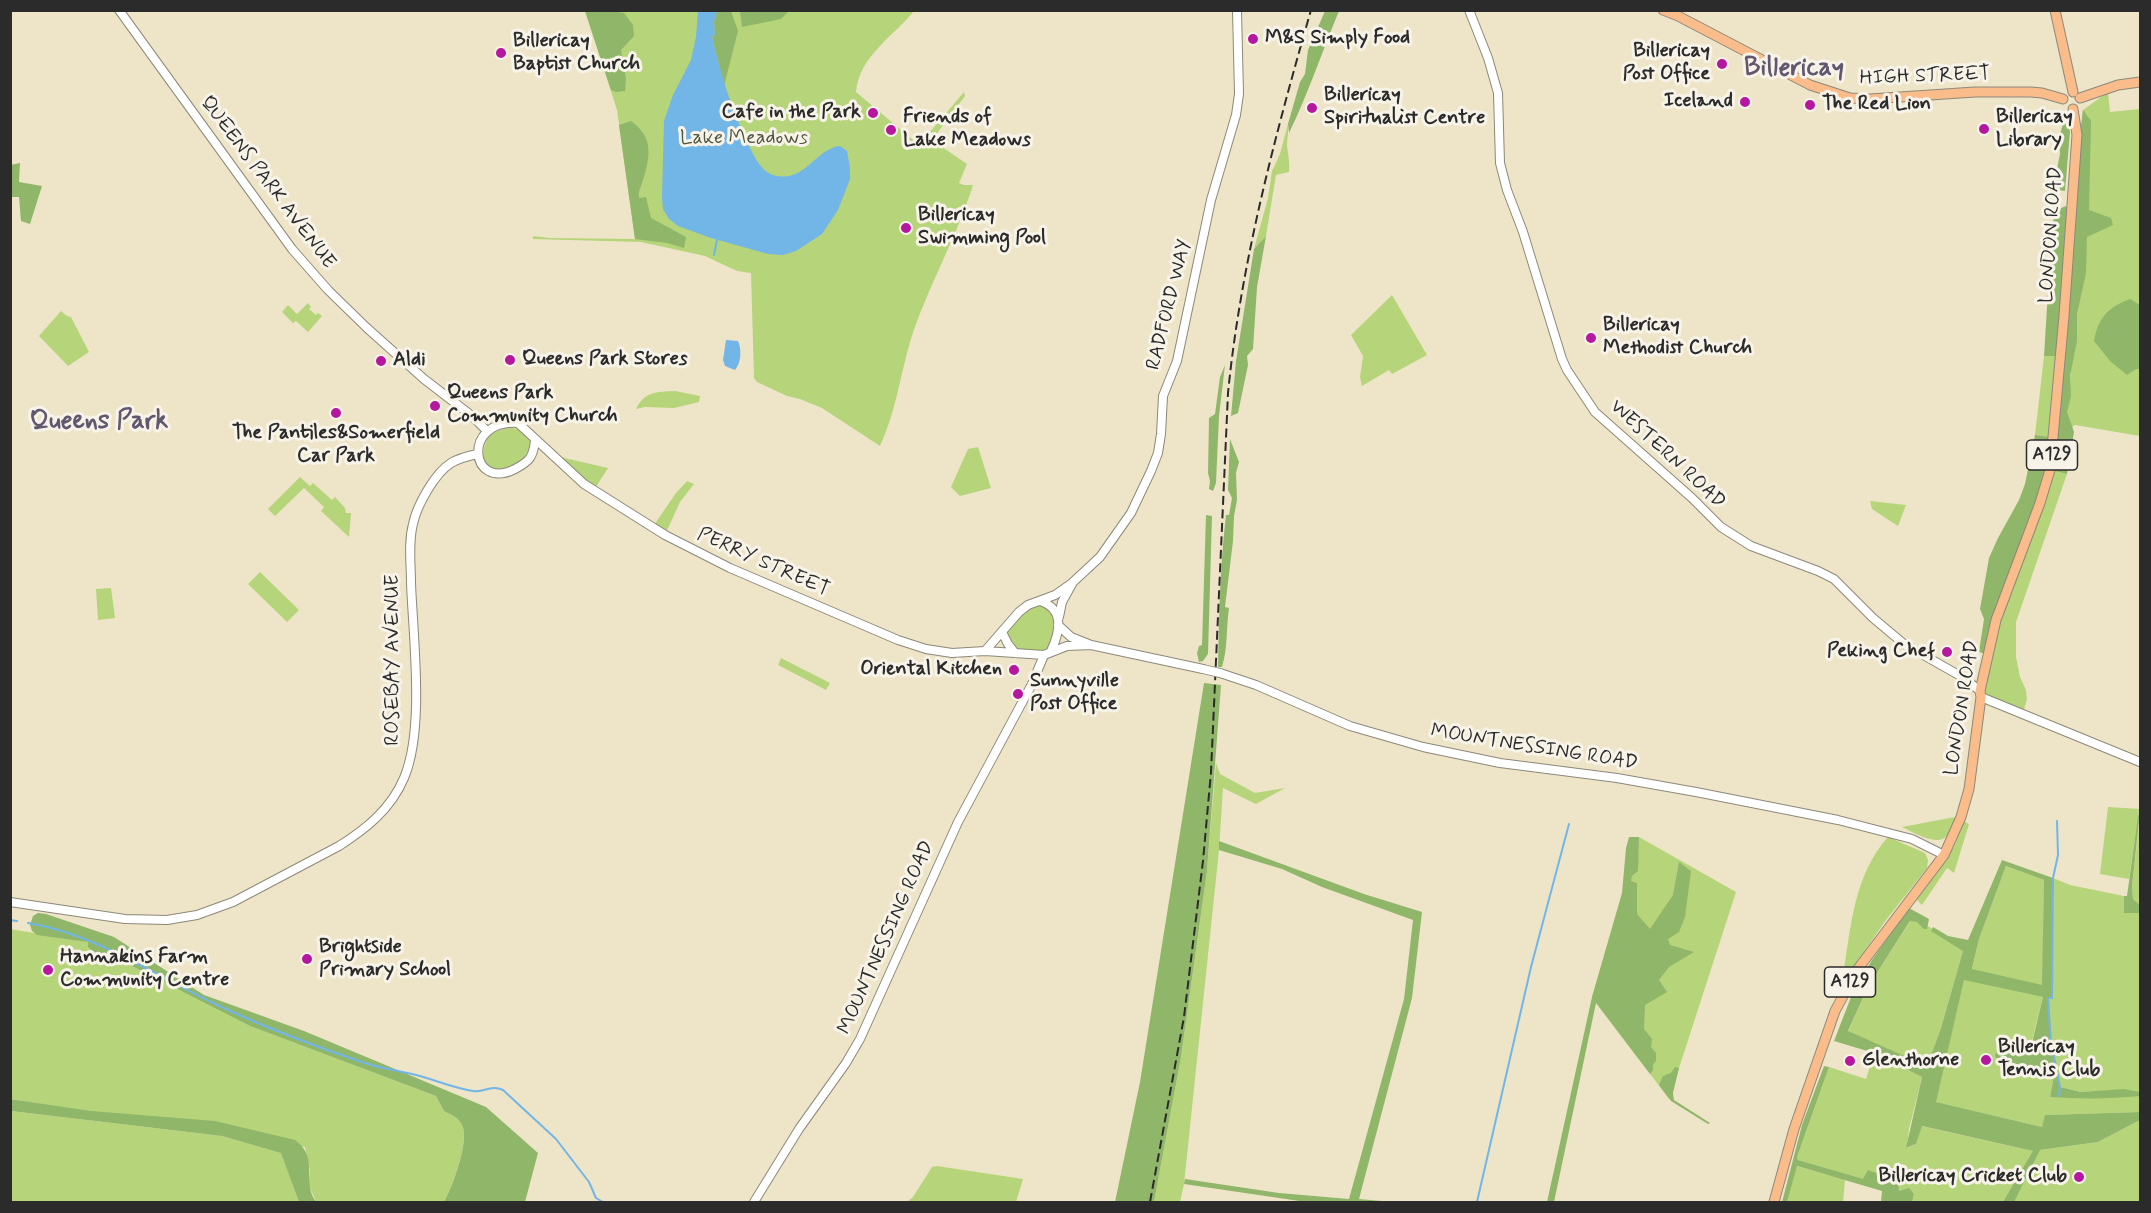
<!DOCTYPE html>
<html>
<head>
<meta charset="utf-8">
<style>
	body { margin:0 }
	#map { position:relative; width:2151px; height:1213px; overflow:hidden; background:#eee5c8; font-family:Mynerve,sans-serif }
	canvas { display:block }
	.frame { position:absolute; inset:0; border:12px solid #2b2b2b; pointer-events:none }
</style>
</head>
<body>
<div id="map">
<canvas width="2151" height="1213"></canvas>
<div class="frame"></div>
</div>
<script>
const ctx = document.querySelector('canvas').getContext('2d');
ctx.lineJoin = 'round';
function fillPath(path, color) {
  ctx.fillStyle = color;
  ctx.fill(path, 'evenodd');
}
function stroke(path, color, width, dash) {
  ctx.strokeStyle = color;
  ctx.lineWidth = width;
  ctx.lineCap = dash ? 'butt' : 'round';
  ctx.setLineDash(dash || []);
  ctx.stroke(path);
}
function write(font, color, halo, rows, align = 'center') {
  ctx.font = font + ' Mynerve,sans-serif';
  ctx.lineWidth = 6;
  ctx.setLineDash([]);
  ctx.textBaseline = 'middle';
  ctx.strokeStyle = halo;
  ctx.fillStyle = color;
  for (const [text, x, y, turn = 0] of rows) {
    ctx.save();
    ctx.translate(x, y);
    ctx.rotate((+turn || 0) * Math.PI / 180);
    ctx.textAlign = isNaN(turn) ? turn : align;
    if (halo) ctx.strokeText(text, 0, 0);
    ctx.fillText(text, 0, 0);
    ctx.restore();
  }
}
fillPath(new Path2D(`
	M 585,11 L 914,11 C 894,36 859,56 856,92 L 919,145 L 964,92 L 965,96 L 932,140 L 967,164 L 959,183 L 964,185 L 973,185 C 957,237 928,286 911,339 C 900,375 896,412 880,446 L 822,408 L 800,399 L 787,396 L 757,382 L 754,378 L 751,273 L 737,271 L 705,256 L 641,242 L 533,239 L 533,236 L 550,238 L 635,239 L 617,110 Z
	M 2108,92 L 2110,112 L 2140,109 L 2140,436 L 2075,425 L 2064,433 L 2077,314 L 2082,116 L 2083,110 Z
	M 1288,124 C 1289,131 1287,138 1287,145 C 1288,155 1290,162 1289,172 L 1276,175 L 1266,236 L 1254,249 L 1268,198 L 1272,171 L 1280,154 Z
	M 1392,295 L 1427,355 L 1392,374 L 1389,370 L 1362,386 L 1360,377 L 1363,356 L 1351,335 Z
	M 308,303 L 311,307 L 309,309 L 316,315 L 318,313 L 322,316 L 308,332 L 296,321 L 293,323 L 282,312 L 288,305 L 297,314 Z
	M 61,311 L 67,316 L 71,317 L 89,352 L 68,366 L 39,336 Z
	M 2044,356 L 2056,356 L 2050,437 L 2035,435 Z
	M 675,391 L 700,396 L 699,402 L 674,408 L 645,407 L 636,409 C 645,391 656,392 675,391 Z
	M 509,427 L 521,430 L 531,442 C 527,461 512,471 492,469 C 479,457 483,448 490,434 Z
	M 978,447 L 991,488 L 960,496 L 951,487 L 968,449 Z
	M 560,457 L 608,468 L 594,490 Z
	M 2050,470 L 2067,474 L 2016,622 L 2016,657 L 2020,677 L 2026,690 L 2027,699 L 2023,713 L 1981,697 L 1986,662 Z
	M 300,477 L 310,486 L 313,483 L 332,500 L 335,497 L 345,508 L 346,513 L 351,513 L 349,537 L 321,511 L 324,507 L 304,488 L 275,516 L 268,509 Z
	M 687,481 L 694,484 L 680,502 L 665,535 L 652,528 L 676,493 Z
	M 1870,501 L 1906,505 L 1898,526 L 1872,509 Z
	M 260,572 L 299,610 L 287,622 L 248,584 Z
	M 111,588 L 115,618 L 98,620 L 96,589 Z
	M 1040,604 C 1060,618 1056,628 1050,650 L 1044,653 L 1016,651 L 1004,633 L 1021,614 Z
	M 781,658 L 830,683 L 826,690 L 778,665 Z
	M 1216,763 L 1220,774 L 1255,793 L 1285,788 L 1256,804 L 1223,788 L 1219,850 L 1184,1184 L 1180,1202 L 1154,1202 L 1181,1057 L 1207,871 Z
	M 2108,807 L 2140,809 L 2138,817 L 2129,879 L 2100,874 Z
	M 1955,817 C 1953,822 1951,830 1948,835 C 1938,848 1913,832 1902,827 Z
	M 2140,817 L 2140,905 L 2133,899 L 2132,886 Z
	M 1964,821 L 1969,824 L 1954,873 L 1947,868 L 1922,905 L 1917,900 L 1917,896 L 1954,847 Z
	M 1639,837 L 1736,892 L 1669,1099 L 1592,997 Z
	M 1888,837 L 1925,853 L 1928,860 L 1927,868 L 1886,920 L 1845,979 L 1843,976 C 1851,926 1854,875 1888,837 Z
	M 2006,866 L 2044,880 L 2043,986 L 1972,970 L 1979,939 Z
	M 2053,878 L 2070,885 L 2124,896 L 2124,913 L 2140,913 L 2140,1112 L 2046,1115 L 2042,1127 L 1935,1102 L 1964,979 L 2043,997 L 2025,1068 L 2054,1076 L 2050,1097 L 2120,1090 L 2081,1092 L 2060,1087 L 2058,1068 L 2051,1043 L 2048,998 L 2052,998 Z
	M 1913,917 L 1964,948 L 1941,1028 L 1927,1066 L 1848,1032 L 1868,987 Z
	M 10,929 L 89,942 L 94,952 L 120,960 L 250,1026 L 436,1096 L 444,1111 C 451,1115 458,1117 462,1125 C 470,1139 452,1188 444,1202 L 316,1202 L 309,1185 L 310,1170 L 305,1147 L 11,1099 Z
	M 1874,1053 L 1922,1077 L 1909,1129 L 1907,1148 L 1916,1144 L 1921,1126 L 2033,1151 L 2098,1142 L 2140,1120 L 2140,1202 L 1912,1202 L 1914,1193 L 1899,1191 L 1798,1160 L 1797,1157 L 1829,1067 L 1866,1079 Z
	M 11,1111 L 222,1136 L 282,1153 L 299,1202 L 11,1202 Z
	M 937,1166 L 1023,1179 L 1016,1202 L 907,1202 L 913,1197 L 932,1167 Z
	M 1796,1166 L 1845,1180 L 1843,1202 L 1787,1202 Z`), '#b6d47a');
fillPath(new Path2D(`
	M 585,11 L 612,11 L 624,13 L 633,25 L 634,36 L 621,50 L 626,79 L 625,91 L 616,92 L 611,90 Z
	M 717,11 L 731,11 L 738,31 L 724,86 L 712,36 L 715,35 L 714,22 Z
	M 740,11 L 740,10 L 789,11 L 781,19 L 742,27 Z
	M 1325,11 L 1339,11 C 1322,52 1308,94 1289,133 L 1288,124 L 1300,82 L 1305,74 L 1308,50 Z
	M 2083,110 L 2091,121 L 2089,210 L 2111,218 L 2113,225 L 2087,237 L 2086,273 L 2077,314 L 2077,341 L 2070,376 L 2071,396 L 2067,412 L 2074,432 L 2067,474 L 2050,470 L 2056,356 L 2044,356 L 2052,226 L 2056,210 L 2066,206 L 2069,221 Z
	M 2064,119 L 2067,119 L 2070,132 L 2065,191 L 2057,190 L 2056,174 L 2060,154 L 2059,139 Z
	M 631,121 C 653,137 651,155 643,180 C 641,187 638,191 639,198 L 646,197 L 651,218 L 686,237 L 684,248 L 667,243 L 635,239 L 619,125 Z
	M 20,163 L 19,182 L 42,186 L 30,224 L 21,221 L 19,197 L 11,197 L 11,165 Z
	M 1266,236 L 1257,287 L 1253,349 L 1247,356 L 1248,365 L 1238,413 L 1231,416 L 1236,361 L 1254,249 Z
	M 2130,299 L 2140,305 L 2140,369 L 2136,369 L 2127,375 L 2110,361 L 2094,341 C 2098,318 2108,307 2130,299 Z
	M 1225,365 L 1219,416 L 1216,483 L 1213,491 L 1209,489 L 1210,481 L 1208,473 L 1209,418 L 1215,414 L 1220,377 Z
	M 2035,435 L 2050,437 L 2047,468 L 1993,622 L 1986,654 L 1979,652 L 1984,619 L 1980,609 L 1989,558 L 1998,538 L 2019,500 L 2025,484 Z
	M 1230,439 L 1239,462 L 1236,473 L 1237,500 L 1234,516 L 1233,541 L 1225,607 L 1229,608 C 1226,628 1228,648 1222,667 L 1218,667 C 1219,616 1220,566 1226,515 L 1229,515 L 1232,498 L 1228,490 Z
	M 1206,515 L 1212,516 L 1208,654 L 1203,661 L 1199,662 L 1197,653 L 1199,646 L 1202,645 Z
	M 1204,683 L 1221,685 L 1207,871 L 1181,1057 L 1154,1202 L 1115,1202 L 1140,1082 Z
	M 2140,812 L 2132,886 L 2133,899 L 2140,905 L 2140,913 L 2124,913 L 2124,896 L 2127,896 L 2138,816 Z
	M 1629,837 L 1639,837 L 1638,871 L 1632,876 L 1631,881 L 1637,883 L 1637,914 L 1650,929 L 1673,895 L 1679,862 L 1691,871 L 1685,917 L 1679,932 L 1668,939 L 1670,945 L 1694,952 L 1669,967 L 1659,980 L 1667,992 L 1645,1005 L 1644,1029 L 1652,1039 L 1651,1047 L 1656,1053 L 1656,1061 L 1653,1065 L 1653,1070 L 1650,1074 L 1596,1003 L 1554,1202 L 1547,1202 L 1592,997 L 1622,893 L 1626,848 Z
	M 1219,841 L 1364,894 L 1422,912 L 1412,998 L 1359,1199 L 1393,1202 L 1306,1202 L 1184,1184 L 1185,1179 L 1279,1193 L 1349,1199 L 1404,999 L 1413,920 L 1322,887 L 1282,869 L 1219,850 Z
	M 2002,860 L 2053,878 L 2052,998 L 2048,998 L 2051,1043 L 2058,1068 L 2060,1087 L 2081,1092 L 2124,1089 L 2140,1092 L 2140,1096 C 2110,1099 2080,1099 2050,1097 L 2054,1076 L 1997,1059 L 1995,1056 L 1998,1048 C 2009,1046 2019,1054 2030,1051 L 2043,997 L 1964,980 L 1936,1102 L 2042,1127 L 2045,1115 L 2140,1112 L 2140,1120 L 2098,1142 L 2040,1150 L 2014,1202 L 2003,1202 L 2033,1151 L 1922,1126 L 1916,1144 L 1906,1148 L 1922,1077 L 1874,1053 L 1834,1041 L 1853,992 L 1872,960 L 1909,908 L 1929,919 L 1927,929 L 1924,929 L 1917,922 L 1910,921 L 1868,987 L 1848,1031 L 1927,1066 L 1941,1028 L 1963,951 L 1931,931 L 1933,927 L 1948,936 L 1968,940 ZM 2006,866 L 2044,880 L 2042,985 L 1972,969 L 1979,939 Z
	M 38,913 L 46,914 L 114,937 L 204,995 L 304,1031 L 486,1107 L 538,1153 L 525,1202 L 444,1202 C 452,1188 470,1140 462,1125 C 458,1117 451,1115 444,1111 L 436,1096 L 250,1026 L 120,960 L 94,952 L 88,947 L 88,942 L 37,935 L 32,931 L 30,925 L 33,916 Z
	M 1824,1066 L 1829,1067 L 1797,1157 L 1798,1160 L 1863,1179 L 1868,1170 L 1898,1181 L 1899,1191 L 1909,1188 L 1914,1194 L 1912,1202 L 1881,1202 L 1882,1191 L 1797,1166 L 1787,1202 L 1782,1202 L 1802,1125 Z
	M 1675,1067 L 1679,1068 L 1673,1093 L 1674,1100 L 1710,1123 L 1708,1124 L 1671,1101 L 1659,1085 L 1663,1076 L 1671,1073 Z
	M 10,1099 L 91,1111 L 215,1121 L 295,1140 C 320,1158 301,1181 316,1202 L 299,1202 L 281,1153 L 222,1136 L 11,1111 Z`), '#90b66a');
fillPath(new Path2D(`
	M 698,11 L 717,11 L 714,22 L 715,35 L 712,36 C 720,72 730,104 745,137 C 751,149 756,164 767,172 C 774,177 781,177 789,176 C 809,172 820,148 840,146 L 847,151 L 850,168 L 850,179 L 838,210 L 822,234 L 796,251 L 783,255 L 768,254 L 711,238 L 678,226 L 669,219 L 663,209 L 662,197 L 664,121 L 673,95 L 691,60 L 696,37 Z
	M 726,340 L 738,341 C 742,350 741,363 735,370 L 725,366 L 723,360 Z`), '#72b5e7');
stroke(new Path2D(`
	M 714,255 L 717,240
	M 2057,821 L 2058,855 L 2053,878 L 2052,998 L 2048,998 L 2051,1043 L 2060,1087 L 2059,1096
	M 10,920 L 17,921
	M 28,923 C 91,933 146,970 203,998 C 253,1023 306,1043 359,1061 C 377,1068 397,1070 416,1075 C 435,1080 454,1088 473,1091 C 485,1093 490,1084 503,1090 L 556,1139 L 589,1182 L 596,1198 L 603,1202
	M 1477,1202 L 1531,967 L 1569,824`), '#72b5e7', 2);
const minor = new Path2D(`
	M 119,10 L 292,249 L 328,290 L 367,328 L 424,379 L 472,416 L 487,431
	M 1469,10 L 1488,58 L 1498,93 L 1500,163 L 1507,190 L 1523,232 L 1562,359 L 1567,370 L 1595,412 L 1692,498 L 1721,527 L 1751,546 L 1818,571 L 1834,579 L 1873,618 L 1904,644 L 1964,678 L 1980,691
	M 535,441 C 533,457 530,461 515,469 C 470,492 461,419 518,423 L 584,484 L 665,535 L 730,568 L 898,640 L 926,649 L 952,653 L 985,651 L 1044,655 L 1067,646 L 1091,645
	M 1040,601 C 1065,609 1060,632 1051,651
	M 1059,617 L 1062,602 L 1072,584
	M 1058,625 L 1071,637 L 1091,645 L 1203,669
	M 1002,632 L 1008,644 L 1015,653
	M 985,651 L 1019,612 L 1028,605 L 1055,595 L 1072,583 L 1100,557 L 1131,513 L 1151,471 L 1158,453 L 1161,434 L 1163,396 L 1177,361 L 1211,200 L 1236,115 L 1239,94 L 1237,10
	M 1220,673 L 1256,685 L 1350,726 L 1423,747 L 1500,763 L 1617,778 L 1696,792 L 1838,820 L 1912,839 L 1944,855
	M 1981,697 L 2140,762
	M 10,902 L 125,919 L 167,920 L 197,915 L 233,902 L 339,846 C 366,829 391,809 404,778 C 425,729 413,637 411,583 C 411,563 408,543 413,524 C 417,505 435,473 451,463 C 459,458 468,456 477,454
	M 754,1202 L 799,1129 L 846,1063 L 860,1039 L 958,822 L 1032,684 L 1044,655`);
const major = new Path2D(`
	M 1663,10 L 1678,16 L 1810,85 L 1850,98 L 1870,99 L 1975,92 L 2031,92 L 2042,93 L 2063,99
	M 2055,10 L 2073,92
	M 2080,98 L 2118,85 L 2140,82
	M 1774,1202 L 1794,1129 L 1835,1011 L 1857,970 L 1944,855 L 1961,817 L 1969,789 L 1981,697 L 1980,691 L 1996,620 L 2040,503 L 2050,470 L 2064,316 L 2077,135 L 2073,109`);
stroke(minor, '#8c887a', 10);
stroke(major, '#8c887a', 11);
stroke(minor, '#fff', 8);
stroke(major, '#fabc8b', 9);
stroke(new Path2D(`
	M 1150,1202 L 1184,1017 L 1203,861 L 1211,772 L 1228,393 C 1241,262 1275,136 1311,10`), '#2b2b2b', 2, [9, 4.5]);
const minorBridge = new Path2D(`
	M 1203,669 L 1220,673`);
stroke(minorBridge, '#8c887a', 10, []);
stroke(minorBridge, '#fff', 8);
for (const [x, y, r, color] of [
	[1253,39,6,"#b5179e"],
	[501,53,6,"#b5179e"],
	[1722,64,6,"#b5179e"],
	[1745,102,6,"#b5179e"],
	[1810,105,6,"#b5179e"],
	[1312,108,6,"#b5179e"],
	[873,113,6,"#b5179e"],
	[1984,129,6,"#b5179e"],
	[891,130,6,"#b5179e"],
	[906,228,6,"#b5179e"],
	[1591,338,6,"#b5179e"],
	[510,360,6,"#b5179e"],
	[381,361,6,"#b5179e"],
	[435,406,6,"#b5179e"],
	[336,413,6,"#b5179e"],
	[1947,652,6,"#b5179e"],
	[1014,670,6,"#b5179e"],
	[1018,694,6,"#b5179e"],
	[307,959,6,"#b5179e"],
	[48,970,6,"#b5179e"],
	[1986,1060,6,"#b5179e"],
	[1850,1061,6,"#b5179e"],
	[2079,1177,6,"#b5179e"]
]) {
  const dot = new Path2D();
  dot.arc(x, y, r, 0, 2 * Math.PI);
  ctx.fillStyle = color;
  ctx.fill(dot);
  stroke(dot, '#f7f3e8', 2);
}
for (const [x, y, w] of [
	[2052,455,51],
	[1850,982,51]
]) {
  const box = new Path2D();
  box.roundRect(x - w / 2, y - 15, w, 30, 4.5);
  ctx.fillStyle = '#f7f3e8';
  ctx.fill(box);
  stroke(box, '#2b2b2b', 1.5);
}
write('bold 18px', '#2b2b2b', null, [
	["A129",2052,455],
	["A129",1850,982]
]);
write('bold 20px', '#2b2b2b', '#f7f3e8', [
	["M&S Simply Food",1265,39],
	["Billericay",513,42],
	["Baptist Church",513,65],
	["Billericay",1710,52,"right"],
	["Post Office",1710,75,"right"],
	["Billericay",1324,96],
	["Spiritualist Centre",1324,119],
	["Iceland",1733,102,"right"],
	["The Red Lion",1822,105],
	["Cafe in the Park",861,113,"right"],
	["Friends of",903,118],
	["Lake Meadows",903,141],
	["Billericay",1996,118],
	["Library",1996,141],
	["Billericay",918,216],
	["Swimming Pool",918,239],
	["Billericay",1603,326],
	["Methodist Church",1603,349],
	["Queens Park Stores",522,360],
	["Aldi",393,361],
	["Queens Park",447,394],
	["Community Church",447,417],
	["The Pantiles&Somerfield",336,434,"center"],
	["Car Park",336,457,"center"],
	["Peking Chef",1935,652,"right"],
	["Oriental Kitchen",1002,670,"right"],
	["Sunnyville",1030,682],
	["Post Office",1030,705],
	["Brightside",319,948],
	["Primary School",319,971],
	["Hannakins Farm",60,958],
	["Community Centre",60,981],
	["Billericay",1998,1048],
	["Tennis Club",1998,1071],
	["Glenthorne",1862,1061],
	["Billericay Cricket Club",2067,1177,"right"]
], 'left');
write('20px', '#2b2b2b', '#f7f3e8', [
	["HIGH STREET",1925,77,-2],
	["QUEENS PARK AVENUE",267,183,53],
	["LONDON ROAD",2052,235,-86],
	["RADFORD WAY",1170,305,-76],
	["WESTERN ROAD",1667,455,43],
	["PERRY STREET",763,563,24],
	["ROSEBAY AVENUE",394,660,-90],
	["LONDON ROAD",1963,708,-81],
	["MOUNTNESSING ROAD",1534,748,9],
	["MOUNTNESSING ROAD",887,938,-66]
]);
write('20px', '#4e553f', '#f7f3e8', [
	["Lake Meadows",744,139]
]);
write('bold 26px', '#61576f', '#f7f3e8', [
	["Billericay",1794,70],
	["Queens Park",99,423]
]);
</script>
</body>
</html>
